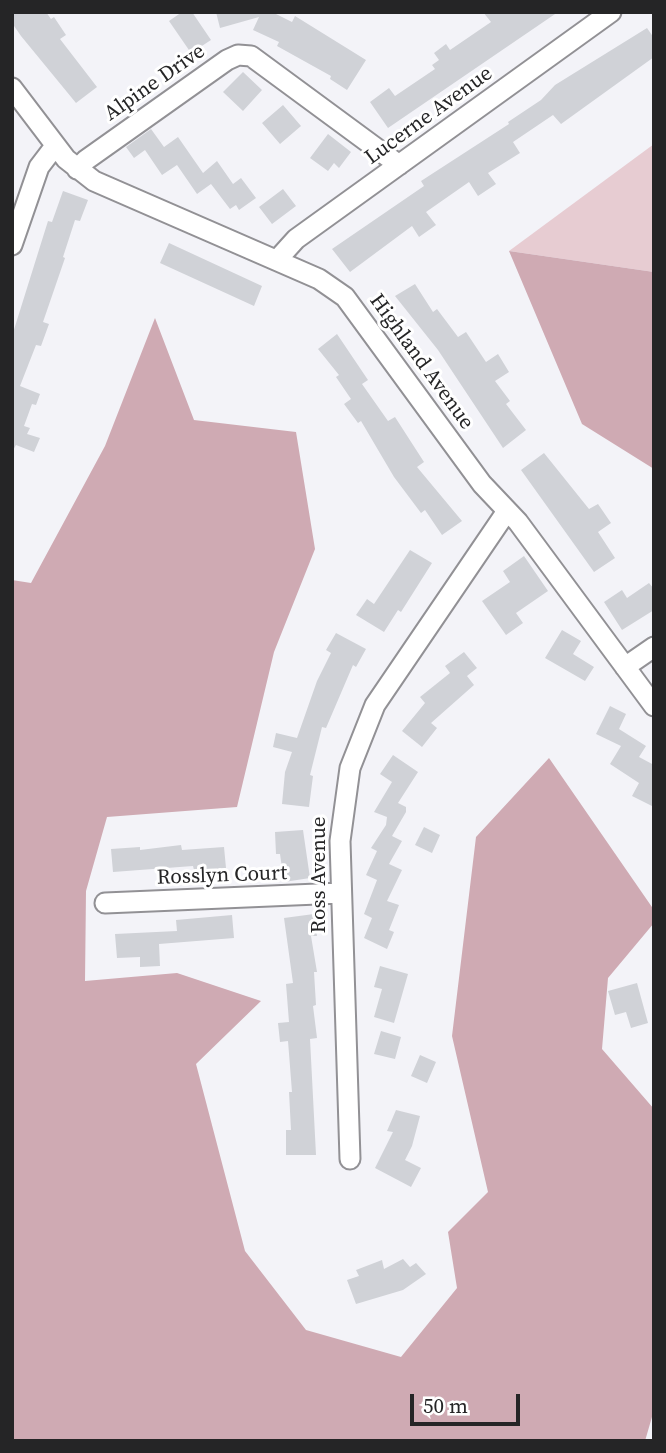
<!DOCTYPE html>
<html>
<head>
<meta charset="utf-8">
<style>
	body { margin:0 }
	#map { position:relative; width:666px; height:1453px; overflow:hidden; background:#f3f3f8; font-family:"Source Serif 4",serif }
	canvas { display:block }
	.frame { position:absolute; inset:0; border:14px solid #252526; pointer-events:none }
	.scale { position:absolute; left:410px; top:1394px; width:110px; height:32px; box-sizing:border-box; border:4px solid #252526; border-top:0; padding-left:9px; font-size:21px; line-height:24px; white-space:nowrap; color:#252526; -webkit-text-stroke:5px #fff; paint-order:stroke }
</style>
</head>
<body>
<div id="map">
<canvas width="666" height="1453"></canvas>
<div class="frame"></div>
<div class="scale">50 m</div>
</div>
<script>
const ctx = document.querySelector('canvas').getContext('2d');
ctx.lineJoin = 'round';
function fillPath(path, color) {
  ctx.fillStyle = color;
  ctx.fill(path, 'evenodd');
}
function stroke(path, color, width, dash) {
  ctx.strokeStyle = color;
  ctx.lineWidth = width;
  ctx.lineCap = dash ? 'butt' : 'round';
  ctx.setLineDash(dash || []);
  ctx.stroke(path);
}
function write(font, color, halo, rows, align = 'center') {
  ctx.font = font + ' "Source Serif 4",serif';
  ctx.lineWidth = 6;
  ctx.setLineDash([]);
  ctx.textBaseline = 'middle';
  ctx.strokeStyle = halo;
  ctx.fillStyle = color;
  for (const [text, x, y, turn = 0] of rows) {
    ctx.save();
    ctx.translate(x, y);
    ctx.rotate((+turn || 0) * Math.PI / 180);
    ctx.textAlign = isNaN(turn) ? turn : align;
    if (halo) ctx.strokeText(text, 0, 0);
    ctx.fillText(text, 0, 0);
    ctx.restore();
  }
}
fillPath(new Path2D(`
	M 654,144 L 654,272 L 509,251 Z`), '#e7ccd2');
fillPath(new Path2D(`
	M 509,251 L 654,272 L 654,469 L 582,424 Z
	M 155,318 L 194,420 L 296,432 L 315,549 L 274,652 L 237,807 L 107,817 L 86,891 L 85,981 L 177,973 L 261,1001 L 196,1064 L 245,1251 L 306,1330 L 401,1357 L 457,1288 L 448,1232 L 488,1192 L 452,1036 L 476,837 L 549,758 L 654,910 L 654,923 L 608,978 L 602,1049 L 654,1109 L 654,1410 L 645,1441 L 12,1441 L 12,580 L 31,583 L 105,446 Z`), '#cfaab3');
fillPath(new Path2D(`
	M 12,12 L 46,12 L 51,19 L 54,17 L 66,35 L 60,39 L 97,87 L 76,103 L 21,36 L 12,23 Z
	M 182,12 L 192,12 L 211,40 L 191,53 L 169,21 Z
	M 216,12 L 272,12 L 292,22 L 295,16 L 366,60 L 347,90 L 330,79 L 331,76 L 277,46 L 279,42 L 253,30 L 259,17 L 220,28 Z
	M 483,12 L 558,12 L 388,128 L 370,102 L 389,88 L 395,96 L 435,69 L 432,65 L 439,60 L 434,53 L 446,44 L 450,50 L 491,22 Z
	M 647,28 L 654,38 L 654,57 L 561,124 L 553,115 L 513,142 L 520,153 L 488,173 L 496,184 L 478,196 L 469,182 L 426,212 L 436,225 L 419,237 L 412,226 L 350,272 L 332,249 L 424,186 L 421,181 L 509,124 L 508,122 L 541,100 L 555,85 Z
	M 243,72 L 262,90 L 243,111 L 223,92 Z
	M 283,105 L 301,126 L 280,144 L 262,123 Z
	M 151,129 L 164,147 L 178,137 L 203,173 L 217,161 L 233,184 L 241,178 L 256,198 L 239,210 L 236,205 L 230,209 L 211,184 L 197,194 L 177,165 L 162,175 L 145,150 L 134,158 L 126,147 Z
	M 328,134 L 351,152 L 339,168 L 334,163 L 328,171 L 310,158 Z
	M 283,189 L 296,206 L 272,224 L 259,207 Z
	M 63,191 L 88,200 L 80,221 L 75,220 L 63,257 L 65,258 L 43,322 L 49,324 L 41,346 L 36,345 L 20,386 L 40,394 L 36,405 L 32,404 L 24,426 L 30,428 L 27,434 L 40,438 L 34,452 L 16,445 L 12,452 L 12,336 L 48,221 L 52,222 Z
	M 169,243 L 262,286 L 254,306 L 160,263 Z
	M 415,284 L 433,312 L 437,309 L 458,337 L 466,332 L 486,362 L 498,354 L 509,372 L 495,381 L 510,401 L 506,404 L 526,430 L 503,448 L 438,350 L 395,296 Z
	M 337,334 L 368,380 L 362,384 L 388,421 L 395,417 L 424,462 L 417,467 L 462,521 L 442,535 L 425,510 L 421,513 L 394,477 L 361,421 L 358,423 L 344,404 L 351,399 L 336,377 L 339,375 L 318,349 Z
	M 544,453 L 589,509 L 598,504 L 611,523 L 598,532 L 615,558 L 594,572 L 521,470 Z
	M 410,550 L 432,563 L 401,612 L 398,610 L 384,632 L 356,615 L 367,599 L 374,604 Z
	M 524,556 L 548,591 L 516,613 L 523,623 L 506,635 L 482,601 L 510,582 L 503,571 Z
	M 649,583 L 654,589 L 654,610 L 622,630 L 604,602 L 622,590 L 627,598 Z
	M 562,630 L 581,641 L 573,654 L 594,667 L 585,681 L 545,658 Z
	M 336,633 L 366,649 L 356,667 L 353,665 L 326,728 L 322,727 L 310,775 L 313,776 L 309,807 L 282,804 L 285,772 L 292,752 L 273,747 L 276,733 L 297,738 L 317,681 L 331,653 L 326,650 Z
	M 464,652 L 477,668 L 467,676 L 474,685 L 431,723 L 437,728 L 422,747 L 402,731 L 425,703 L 420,697 L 450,673 L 445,666 Z
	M 610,706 L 626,714 L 619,729 L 646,746 L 639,757 L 654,765 L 654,807 L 632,796 L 639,783 L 610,764 L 621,746 L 596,734 Z
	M 393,755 L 418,772 L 398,803 L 406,807 L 406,812 L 392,836 L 402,841 L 389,864 L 402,870 L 387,901 L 399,905 L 389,930 L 394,932 L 387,949 L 364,938 L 372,918 L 364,914 L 377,880 L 366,875 L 377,851 L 371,848 L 386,825 L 387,817 L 374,812 L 392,782 L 380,774 Z
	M 424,827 L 440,835 L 432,853 L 415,845 Z
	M 303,830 L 310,878 L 284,882 L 280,854 L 276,854 L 275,832 Z
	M 181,845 L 182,850 L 224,847 L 226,868 L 194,870 L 193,866 L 113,872 L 111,849 L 140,847 L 140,850 Z
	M 314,914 L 317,936 L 311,936 L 317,972 L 314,972 L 316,1005 L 313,1006 L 317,1038 L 310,1039 L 316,1155 L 286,1155 L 286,1130 L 291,1130 L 289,1092 L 292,1092 L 288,1041 L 280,1042 L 278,1023 L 289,1022 L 286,984 L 293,983 L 284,918 Z
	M 232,915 L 234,938 L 159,944 L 160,966 L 140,967 L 140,957 L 117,958 L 115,934 L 177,931 L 176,920 Z
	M 380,966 L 408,974 L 394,1023 L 374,1017 L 382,989 L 374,987 Z
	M 637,983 L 648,1023 L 631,1028 L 626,1012 L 615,1015 L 608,991 Z
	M 381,1031 L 401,1037 L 395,1059 L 374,1054 Z
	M 420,1055 L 436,1062 L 427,1083 L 411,1076 Z
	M 396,1110 L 420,1116 L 412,1146 L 405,1160 L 421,1168 L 411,1187 L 375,1168 L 393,1132 L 387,1131 Z
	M 403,1259 L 410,1267 L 416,1263 L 426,1274 L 403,1290 L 356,1304 L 347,1280 L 359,1276 L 356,1270 L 382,1260 L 384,1269 Z`), '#d0d2d7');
const minor = new Path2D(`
	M 12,88 L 66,159 L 94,181 L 319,279 L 345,297 L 482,484 L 518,522 L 654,706
	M 77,169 L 86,160 L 227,60 L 238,55 L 251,56 L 399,165
	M 12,245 L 39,167 L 55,146
	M 277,260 L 296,239 L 611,12
	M 625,667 L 654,647
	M 105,903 L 341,893
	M 350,1159 L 340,841 L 350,768 L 375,705 L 507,511`);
stroke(minor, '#929195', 23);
stroke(minor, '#fff', 19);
write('21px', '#252526', '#fff', [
	["Alpine Drive",155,83,-35],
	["Lucerne Avenue",429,116,-36],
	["Highland Avenue",421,362,54],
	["Ross Avenue",320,875,-90],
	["Rosslyn Court",222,876,-2]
]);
</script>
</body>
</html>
